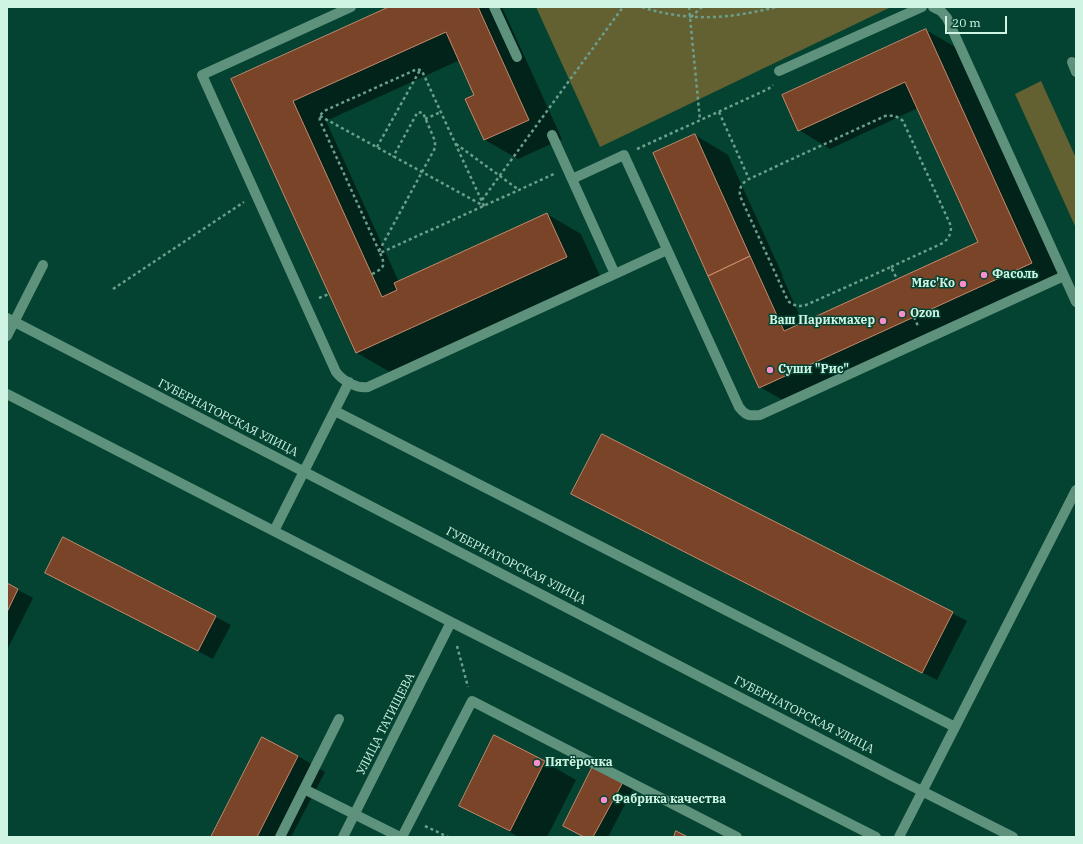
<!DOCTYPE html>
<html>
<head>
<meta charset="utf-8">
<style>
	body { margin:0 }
	#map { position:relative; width:1083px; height:844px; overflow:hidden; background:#044331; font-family:"IBM Plex Serif",serif }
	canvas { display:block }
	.frame { position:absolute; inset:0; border:8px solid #d0f4e4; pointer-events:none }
	.scale { position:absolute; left:945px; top:16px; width:62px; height:18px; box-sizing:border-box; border:2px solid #d0f4e4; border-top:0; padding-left:5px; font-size:12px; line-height:14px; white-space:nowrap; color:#d0f4e4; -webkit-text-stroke:3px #044331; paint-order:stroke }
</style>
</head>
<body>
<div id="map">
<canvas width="1083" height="844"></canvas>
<div class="frame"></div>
<div class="scale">20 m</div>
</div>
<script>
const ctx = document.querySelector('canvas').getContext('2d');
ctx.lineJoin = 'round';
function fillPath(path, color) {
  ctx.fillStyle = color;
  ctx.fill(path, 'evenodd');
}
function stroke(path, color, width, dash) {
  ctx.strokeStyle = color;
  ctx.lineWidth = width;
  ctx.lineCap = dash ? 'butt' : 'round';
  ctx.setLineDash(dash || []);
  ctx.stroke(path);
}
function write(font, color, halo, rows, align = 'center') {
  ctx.font = font + ' "IBM Plex Serif",serif';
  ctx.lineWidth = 3;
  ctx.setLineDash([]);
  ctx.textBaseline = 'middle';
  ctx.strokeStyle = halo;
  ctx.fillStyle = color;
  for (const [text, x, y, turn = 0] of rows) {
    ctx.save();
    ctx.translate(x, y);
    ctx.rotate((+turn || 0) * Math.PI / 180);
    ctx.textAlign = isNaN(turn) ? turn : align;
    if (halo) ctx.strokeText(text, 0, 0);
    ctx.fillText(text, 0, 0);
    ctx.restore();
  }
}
fillPath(new Path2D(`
	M 536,7 L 891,7 L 600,147 Z
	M 1041,81 L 1076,158 L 1076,228 L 1015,94 Z`), '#636131');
fillPath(new Path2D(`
	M 391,7 L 502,7 L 562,139 L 518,159 L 485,140 L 466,99 L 476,95 L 460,60 L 326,121 L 399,282 L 547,214 L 581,234 L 600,276 L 390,372 L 357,353 L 233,80 Z
	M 926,30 L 957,48 L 1063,281 L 791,405 L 760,387 L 695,135 L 728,155 L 783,276 L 782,276 L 803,323 L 979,243 L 918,108 L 830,149 L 799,130 L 783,95 Z
	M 573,494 L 952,613 L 967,621 L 937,680 L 587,502 Z
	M 64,539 L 216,617 L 231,625 L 213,659 L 61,581 L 46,573 Z
	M 7,584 L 33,598 L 7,650 Z
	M 495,737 L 545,762 L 576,780 L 547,837 L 519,837 L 492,823 L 460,805 Z
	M 298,756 L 325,772 L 291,837 L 212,837 Z
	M 622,782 L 633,789 L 608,837 L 585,837 Z`), '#0007');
const building = new Path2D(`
	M 389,7 L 478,7 L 529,120 L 484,140 L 465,99 L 474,95 L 446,32 L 293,101 L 382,297 L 397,290 L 394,283 L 547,213 L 567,257 L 356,353 L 231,79 Z
	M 926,29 L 1032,263 L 759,388 L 708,276 L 750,256 L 784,331 L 978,242 L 905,82 L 798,131 L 782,95 Z
	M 695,134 L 750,256 L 708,276 L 653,153 Z
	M 602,434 L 953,612 L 922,673 L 571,494 Z
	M 63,537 L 216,616 L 198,651 L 45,573 Z
	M 7,583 L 18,589 L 7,612 Z
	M 494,735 L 545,761 L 510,831 L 459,806 Z
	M 262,737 L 298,756 L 257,837 L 211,837 Z
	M 593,766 L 623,782 L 593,837 L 584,837 L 563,826 Z
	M 676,831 L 688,837 L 674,837 Z`);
fillPath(building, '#7a4428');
stroke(building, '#c6896c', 1);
stroke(new Path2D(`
	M 642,7 C 687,22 730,19 776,7
	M 689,7 L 700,120
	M 691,17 L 702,7
	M 719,112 L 749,179
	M 320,116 L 484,206
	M 425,119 L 441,112
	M 456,144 L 519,190
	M 377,147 L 420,70
	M 637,149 L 768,89 L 773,85
	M 482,200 L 623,7
	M 484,206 L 422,71 L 418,69 L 415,70 L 324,111 C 321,114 319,116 320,121 L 380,253 L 554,174
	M 379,251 L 435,148 L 435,141 L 423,113 L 418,112 L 416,115 L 393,157
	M 891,267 L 943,243 C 949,238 951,234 951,226 L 903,121 C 897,116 893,115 885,116 L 749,179 C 742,183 739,187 740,196 L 788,301 C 794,306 799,307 806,305 L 891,267 L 897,279
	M 372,274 C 384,268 386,266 380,253
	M 113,289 L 244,202
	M 319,298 L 329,294
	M 914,317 L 918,326
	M 457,646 L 468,687
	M 425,826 L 448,837`), '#6c9e8d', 2.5, [3, 3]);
stroke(new Path2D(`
	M 351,7 L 202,75 L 336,372 C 343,381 357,389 368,387 L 615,274 L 552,135
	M 494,7 L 517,57
	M 933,7 L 941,11 L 947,18 L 1076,302
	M 1072,62 L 1076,72
	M 779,71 L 922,7
	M 572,179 L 624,155 L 739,407 C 746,416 749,416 760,415 L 1064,276
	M 615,274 L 667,250
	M 7,318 L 892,776 L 1013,837
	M 7,336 L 43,265
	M 7,394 L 451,622 L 876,837
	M 335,411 L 955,727
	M 274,531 L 349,382
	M 304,789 L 400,837
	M 280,837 L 339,719
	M 343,837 L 451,622
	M 402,837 L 472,701 L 737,837
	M 899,837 L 1076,490`), '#5e927d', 10);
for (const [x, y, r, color] of [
	[984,275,4,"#f98fca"],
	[963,284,4,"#f98fca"],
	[902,314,4,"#f98fca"],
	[883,321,4,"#f98fca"],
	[770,370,4,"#f98fca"],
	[537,763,4,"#f98fca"],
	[604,800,4,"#f98fca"]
]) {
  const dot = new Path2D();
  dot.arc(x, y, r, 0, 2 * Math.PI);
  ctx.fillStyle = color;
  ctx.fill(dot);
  stroke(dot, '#044331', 1.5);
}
write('bold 12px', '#d0f4e4', '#044331', [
	["Фасоль",992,275],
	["Мяс'Ко",955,284,"right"],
	["Ozon",910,314],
	["Ваш Парикмахер",875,321,"right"],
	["Суши \"Рис\"",778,370],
	["Пятёрочка",545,763],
	["Фабрика качества",612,800]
], 'left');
write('12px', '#d0f4e4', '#044331', [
	["ГУБЕРНАТОРСКАЯ УЛИЦА",228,418,27],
	["ГУБЕРНАТОРСКАЯ УЛИЦА",516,566,27],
	["ГУБЕРНАТОРСКАЯ УЛИЦА",804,715,27],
	["УЛИЦА ТАТИЩЕВА",386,724,-63]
]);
</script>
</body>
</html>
